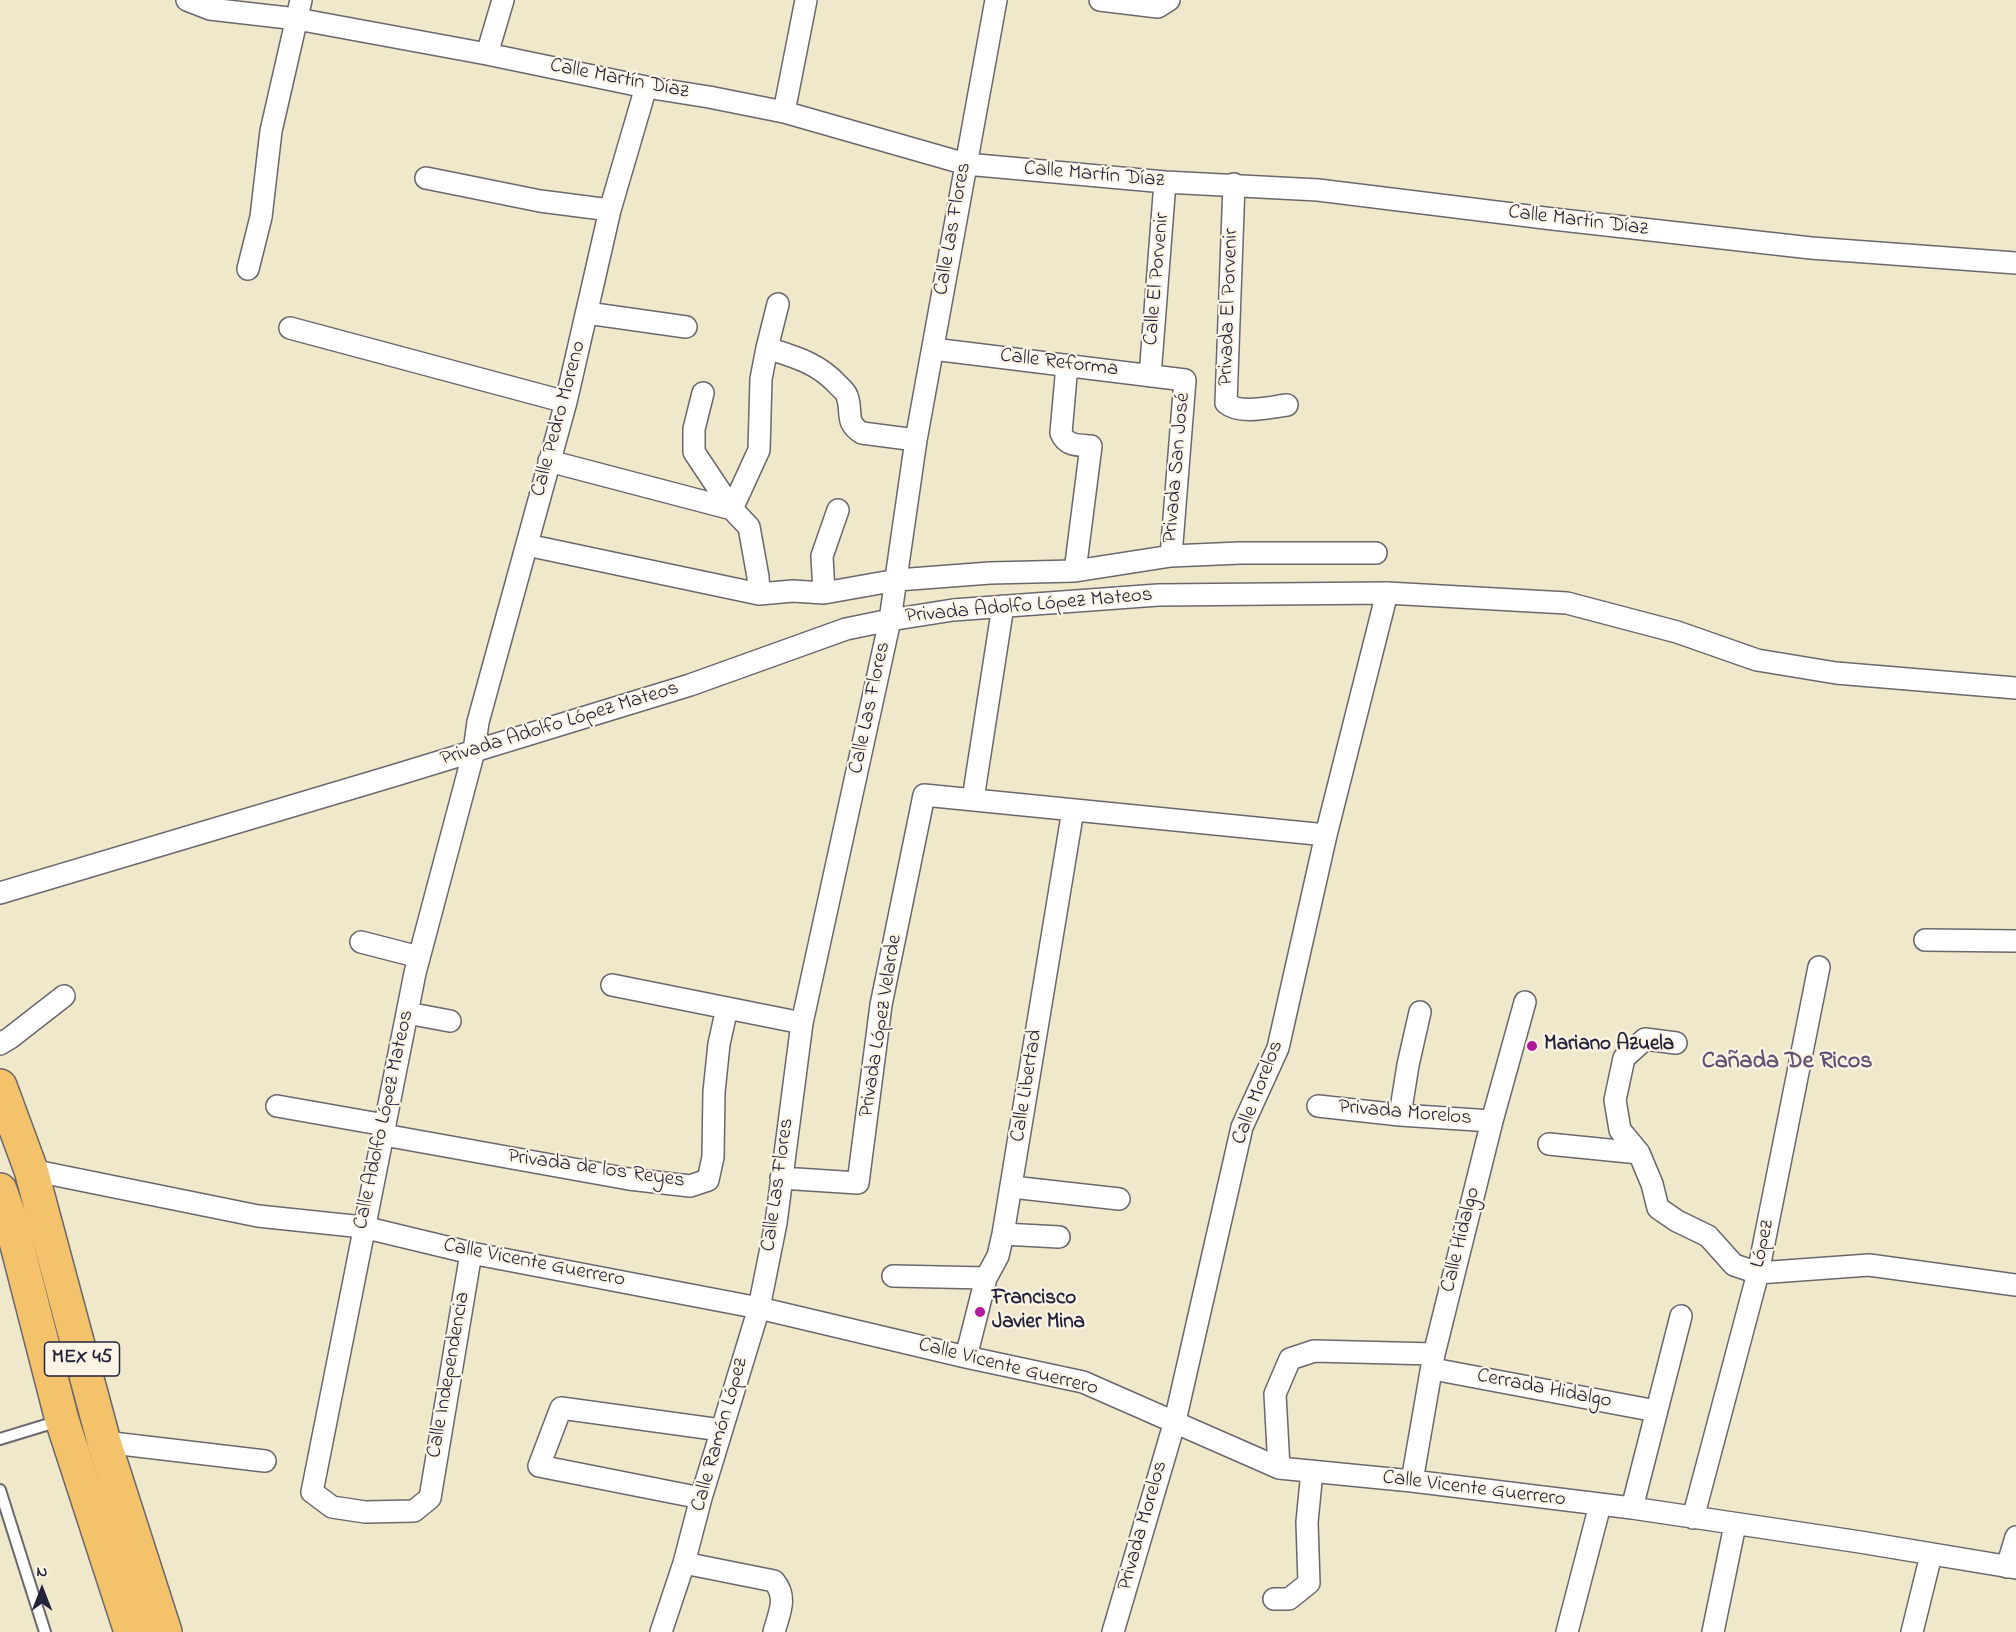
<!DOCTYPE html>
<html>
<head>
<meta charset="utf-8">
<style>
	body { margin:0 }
	#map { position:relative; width:2016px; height:1632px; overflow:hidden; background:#efe8cb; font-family:"Indie Flower",sans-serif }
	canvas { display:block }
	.north { position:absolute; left:12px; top:1560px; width:60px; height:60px; -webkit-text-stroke:4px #fcf5e5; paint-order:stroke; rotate:0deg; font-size:16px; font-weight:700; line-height:24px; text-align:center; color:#22223b }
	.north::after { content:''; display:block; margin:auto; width:21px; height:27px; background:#22223b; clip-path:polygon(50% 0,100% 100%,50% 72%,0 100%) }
</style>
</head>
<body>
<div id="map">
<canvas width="2016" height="1632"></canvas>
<div class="north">N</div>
</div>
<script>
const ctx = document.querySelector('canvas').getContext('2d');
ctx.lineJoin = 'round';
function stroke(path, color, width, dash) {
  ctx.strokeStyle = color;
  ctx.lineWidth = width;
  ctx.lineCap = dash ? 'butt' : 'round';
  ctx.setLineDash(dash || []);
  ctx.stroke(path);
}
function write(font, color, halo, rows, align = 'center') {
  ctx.font = font + ' "Indie Flower",sans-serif';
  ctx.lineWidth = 4.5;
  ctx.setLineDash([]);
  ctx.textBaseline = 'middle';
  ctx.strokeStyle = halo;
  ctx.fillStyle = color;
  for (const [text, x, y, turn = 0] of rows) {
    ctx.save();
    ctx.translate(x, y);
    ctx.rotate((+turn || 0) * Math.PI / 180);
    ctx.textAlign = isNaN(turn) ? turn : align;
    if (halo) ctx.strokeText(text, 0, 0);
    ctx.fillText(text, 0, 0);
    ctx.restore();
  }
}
const service = new Path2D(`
	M 0,1439 L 59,1421
	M 0,1490 L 45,1632`);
const minor = new Path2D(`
	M 187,0 L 210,9 L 297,19 L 487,54 L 646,87 L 709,97 L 784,112 L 966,164 L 1165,182 L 1318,190 L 1553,219 L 1811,248 L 2016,263
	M 1100,0 L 1158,7 L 1169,0
	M 487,54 L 503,0
	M 784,112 L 806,0
	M 426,178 L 540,201 L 610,210
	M 1234,184 L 1226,403 C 1240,415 1270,407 1287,405
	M 248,269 L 261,217 L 271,131 L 301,0
	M 778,304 L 767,348 C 795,357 818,363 838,385 C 841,388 846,392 847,396 C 853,412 844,422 862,433 L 916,440
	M 587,313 L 686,327
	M 290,328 L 566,402
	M 933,349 L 1185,380 L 1171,556
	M 1067,365 L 1061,433 C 1066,446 1078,445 1091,446 L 1075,571
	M 1150,376 L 1165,182
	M 703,393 L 694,429 L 694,452 L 732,509
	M 549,461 L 732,509
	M 527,545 L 759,594 L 793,591 L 824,593 L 897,580 L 990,573 L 1075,571 L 1171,556 L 1240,553 L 1376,553
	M 824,593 L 822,556 L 838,510
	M 759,594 L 758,577 L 749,527 L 732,509 L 759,450 L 761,379 L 767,348
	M 973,799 L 1003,606
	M 0,893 L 396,775 L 690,685 L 846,629 L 890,620 L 953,610 L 1158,595 L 1387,593 L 1567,603 L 1677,632 L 1757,660 L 1836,673 L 2016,688
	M 1925,940 L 2016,941
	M 361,942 L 419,957
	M 612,985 L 802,1023
	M 407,1013 L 450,1021
	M 0,1044 L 10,1038 L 64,996
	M 277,1106 L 385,1125
	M 1318,1106 L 1400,1115 L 1492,1121
	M 1400,1115 L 1408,1065 L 1420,1012
	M 384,1135 L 629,1179 L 690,1186 L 708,1180 L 713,1157 L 714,1092 L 719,1044 L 727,1008
	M 1549,1144 L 1639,1153 L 1652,1184 L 1658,1208 L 1677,1221 L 1708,1236 L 1734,1265 L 1758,1273 L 1869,1265 L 2016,1285
	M 1639,1153 L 1620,1130 L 1615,1100 L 1624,1058 L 1645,1039 L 1676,1043
	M 31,1170 L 258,1216 L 363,1227 L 471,1253 L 759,1308 L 966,1357 L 1083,1382 L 1279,1468 L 1412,1481 L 1632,1508 L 1860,1542 L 2016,1568
	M 781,1178 L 858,1183 L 881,1005 L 924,795 L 1326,835
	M 1012,1187 L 1119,1199
	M 1003,1234 L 1059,1237
	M 471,1253 L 430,1498 L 414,1511 L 365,1512 L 332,1507 L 312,1492 L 415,973 L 474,751 L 478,722 L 566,402 L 610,210 L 646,87
	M 893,1276 L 986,1278
	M 966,1357 L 986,1278 L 998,1256 L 1003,1234 L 1073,810
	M 1433,1369 L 1656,1411
	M 104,1442 L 265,1461
	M 1279,1468 L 1275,1394 L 1290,1359 L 1314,1351 L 1434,1354
	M 1412,1481 L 1434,1354 L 1492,1121 L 1525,1002
	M 701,1498 L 539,1466 L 561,1408 L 721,1430
	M 1632,1508 L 1681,1316
	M 1693,1518 L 1758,1273 L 1819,967
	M 684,1563 L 774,1581 C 788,1598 779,1613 774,1632
	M 2007,1567 L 2016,1537
	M 1274,1599 L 1289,1599 L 1309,1583 L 1307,1522 L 1312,1471
	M 661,1632 L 684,1563 L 701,1498 L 759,1308 L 776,1223 L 802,1023 L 890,620 L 916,440 L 996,0
	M 1113,1632 L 1175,1421 L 1242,1127 L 1278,1048 L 1326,835 L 1387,593
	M 1567,1632 L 1600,1505
	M 1713,1632 L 1735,1525
	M 1912,1632 L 1931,1555`);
const primary = new Path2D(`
	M 0,1086 L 31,1170 L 104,1442 L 165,1632
	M 0,1190 L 10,1218 L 62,1420 L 131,1632`);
stroke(service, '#6a676d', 14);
stroke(minor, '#6a676d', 24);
stroke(primary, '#6a676d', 36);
stroke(service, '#fff', 10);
stroke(minor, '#fff', 21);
stroke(primary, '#f4c26a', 33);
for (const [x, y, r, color] of [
	[1532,1046,6,"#b5179e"],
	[980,1312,6,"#b5179e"]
]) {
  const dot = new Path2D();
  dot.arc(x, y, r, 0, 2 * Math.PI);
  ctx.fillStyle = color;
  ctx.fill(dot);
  stroke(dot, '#fcf5e5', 2);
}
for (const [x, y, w] of [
	[82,1359,75]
]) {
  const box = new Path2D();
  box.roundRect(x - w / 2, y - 17, w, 34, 4.5);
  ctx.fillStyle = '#fcf5e5';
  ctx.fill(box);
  stroke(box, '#22223b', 1.5);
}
write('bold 20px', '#22223b', null, [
	["MEX 45",82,1359]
]);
write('21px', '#22223b', '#fcf5e5', [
	["Calle Martín Díaz",619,80,11],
	["Calle Martín Díaz",1094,176,5],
	["Calle Martín Díaz",1578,222,7],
	["Calle Las Flores",954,229,-80],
	["Calle El Porvenir",1158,279,-85],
	["Privada El Porvenir",1230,307,-88],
	["Calle Reforma",1059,364,7],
	["Calle Pedro Moreno",560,419,-75],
	["Privada San José",1178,468,-85],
	["Privada Adolfo López Mateos",1029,607,-5],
	["Calle Las Flores",871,708,-78],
	["Privada Adolfo López Mateos",560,725,-17],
	["Privada López Velarde",882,1026,-81],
	["Calle Libertad",1028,1086,-81],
	["Calle Morelos",1259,1093,-69],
	["Privada Morelos",1405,1114,5],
	["Calle Adolfo López Mateos",385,1120,-78],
	["Privada de los Reyes",596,1170,8],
	["Calle Las Flores",779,1185,-82],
	["Calle Hidalgo",1462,1240,-76],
	["López",1764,1244,-78],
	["Calle Vicente Guerrero",534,1264,11],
	["Calle Vicente Guerrero",1008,1368,14],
	["Calle Independencia",450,1375,-80],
	["Cerrada Hidalgo",1544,1390,11],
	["Calle Ramón López",721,1435,-74],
	["Calle Vicente Guerrero",1474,1490,7],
	["Privada Morelos",1144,1526,-74]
]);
write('bold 21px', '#22223b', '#fcf5e5', [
	["Mariano Azuela",1544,1046],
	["Francisco",992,1300],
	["Javier Mina",992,1324]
], 'left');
write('bold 24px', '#605272', '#fcf5e5', [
	["Cañada De Ricos",1787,1063]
]);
</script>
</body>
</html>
